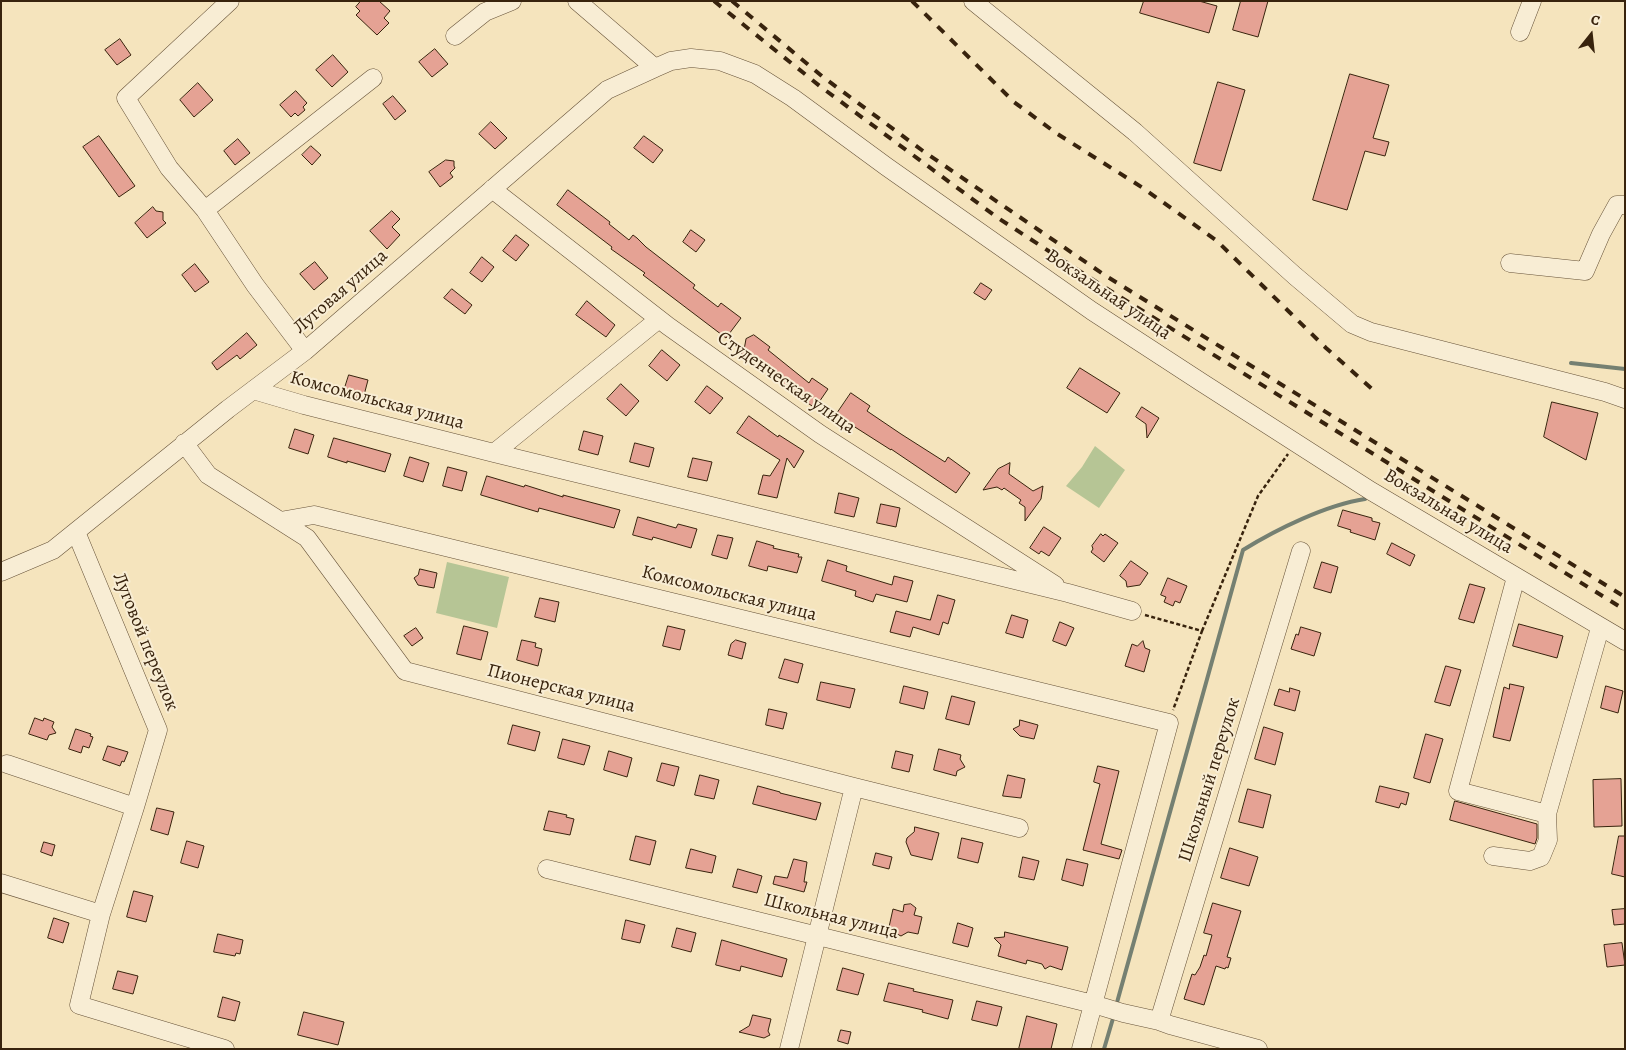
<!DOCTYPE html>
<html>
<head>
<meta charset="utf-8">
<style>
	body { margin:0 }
	#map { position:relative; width:1626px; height:1050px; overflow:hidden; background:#f5e4bd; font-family:Alegreya,serif }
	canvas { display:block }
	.frame { position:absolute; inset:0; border:2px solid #38230d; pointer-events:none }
	.north { position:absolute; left:1566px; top:10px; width:50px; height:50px; -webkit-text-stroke:4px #f8edd4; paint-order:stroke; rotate:16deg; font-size:14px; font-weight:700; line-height:20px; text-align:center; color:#38230d }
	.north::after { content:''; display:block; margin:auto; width:18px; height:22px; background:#38230d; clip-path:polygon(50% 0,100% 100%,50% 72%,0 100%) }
</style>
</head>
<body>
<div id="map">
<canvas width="1626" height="1050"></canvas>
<div class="frame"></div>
<div class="north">С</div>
</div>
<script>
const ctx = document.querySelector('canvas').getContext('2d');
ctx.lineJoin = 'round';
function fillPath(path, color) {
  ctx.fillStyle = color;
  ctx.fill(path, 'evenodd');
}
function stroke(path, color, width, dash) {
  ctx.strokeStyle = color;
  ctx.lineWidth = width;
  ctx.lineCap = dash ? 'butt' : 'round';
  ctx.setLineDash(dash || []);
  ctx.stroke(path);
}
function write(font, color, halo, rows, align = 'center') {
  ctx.font = font + ' Alegreya,serif';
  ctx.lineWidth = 4;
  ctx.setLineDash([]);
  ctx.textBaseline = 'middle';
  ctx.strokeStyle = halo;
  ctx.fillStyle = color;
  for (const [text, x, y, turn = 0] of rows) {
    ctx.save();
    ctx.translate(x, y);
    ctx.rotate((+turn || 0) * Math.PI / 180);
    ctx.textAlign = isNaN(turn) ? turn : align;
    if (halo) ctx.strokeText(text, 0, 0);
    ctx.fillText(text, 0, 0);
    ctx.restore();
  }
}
fillPath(new Path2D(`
	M 1095,446 L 1125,470 L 1099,508 L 1066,486 L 1082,467 Z
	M 447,562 L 509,577 L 497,628 L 436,613 Z`), '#b6c595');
stroke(new Path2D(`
	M 1571,363 L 1625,369
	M 1116,1006 L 1243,550 C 1277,529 1326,505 1365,499
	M 1104,1049 L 1114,1015`), '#758072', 4);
const building = new Path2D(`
	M 361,1 L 379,1 L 390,11 L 384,18 L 389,23 L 377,35 L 356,15 L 360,11 L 356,7 Z
	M 1144,1 L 1199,1 L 1217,6 L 1209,33 L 1140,13 Z
	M 1241,1 L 1268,1 L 1258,37 L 1233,30 Z
	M 120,39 L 131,55 L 117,65 L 105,50 Z
	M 435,49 L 448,64 L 432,77 L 419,62 Z
	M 333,55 L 348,72 L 332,87 L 316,70 Z
	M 1350,74 L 1389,85 L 1373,138 L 1389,142 L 1385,156 L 1365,151 L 1347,210 L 1313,200 Z
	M 1218,82 L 1245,90 L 1221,171 L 1194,163 Z
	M 198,83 L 213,100 L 194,117 L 180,100 Z
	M 296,91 L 307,103 L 303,107 L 305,110 L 298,116 L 295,113 L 291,117 L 280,105 Z
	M 393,96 L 406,111 L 395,120 L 383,104 Z
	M 491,122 L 507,138 L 495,149 L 479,134 Z
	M 99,136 L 135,186 L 119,197 L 83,147 Z
	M 644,136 L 663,150 L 653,163 L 634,148 Z
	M 238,139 L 250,153 L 235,165 L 224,151 Z
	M 311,146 L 321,155 L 312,165 L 302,155 Z
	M 446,160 L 454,161 L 454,166 L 455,168 L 450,173 L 453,177 L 440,187 L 429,172 Z
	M 568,190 L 610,222 L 609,224 L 629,240 L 633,235 L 637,238 L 646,247 L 695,285 L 693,288 L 718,307 L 721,303 L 741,318 L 726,338 L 643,275 L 645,273 L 611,249 L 612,247 L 557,205 Z
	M 153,207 L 156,211 L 163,212 L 163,220 L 166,223 L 147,238 L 135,223 Z
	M 392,211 L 400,219 L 392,227 L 400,235 L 387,249 L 370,231 Z
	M 691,230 L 705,240 L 696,252 L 683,242 Z
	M 516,235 L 529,245 L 516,261 L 503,251 Z
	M 482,257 L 494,267 L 482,282 L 470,273 Z
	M 315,262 L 328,278 L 314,290 L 300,274 Z
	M 195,264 L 209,282 L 195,292 L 182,275 Z
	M 981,283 L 992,290 L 985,300 L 974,293 Z
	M 452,289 L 472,305 L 465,314 L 444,298 Z
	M 587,301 L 615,325 L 606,337 L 576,315 Z
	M 247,333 L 257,345 L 240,359 L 237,355 L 217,370 L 212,363 Z
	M 754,335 L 770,347 L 768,350 L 809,383 L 812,378 L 828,389 L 815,408 L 787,389 L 768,374 L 769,372 L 751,358 L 750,360 L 741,354 L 744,350 L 746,339 Z
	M 662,350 L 680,365 L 667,381 L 649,366 Z
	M 1080,368 L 1120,393 L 1107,413 L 1067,388 Z
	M 349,375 L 368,380 L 363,399 L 343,394 Z
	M 621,384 L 639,401 L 626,416 L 607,399 Z
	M 707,386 L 723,398 L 710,414 L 695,402 Z
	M 851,393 L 870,406 L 867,411 L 901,434 L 945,462 L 948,457 L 970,473 L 956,493 L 891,449 L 891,450 L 836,415 Z
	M 1552,402 L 1598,413 L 1586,460 L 1544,437 Z
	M 1142,407 L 1159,418 L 1147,438 L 1146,424 L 1136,417 Z
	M 749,416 L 778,437 L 779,435 L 804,451 L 794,468 L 787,458 L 777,498 L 758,494 L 763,475 L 770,476 L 780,460 L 737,433 Z
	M 295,429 L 314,435 L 308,454 L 289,448 Z
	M 584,431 L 603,436 L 598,455 L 579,450 Z
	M 334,438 L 391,454 L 385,472 L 347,461 L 347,463 L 328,457 Z
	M 635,443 L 654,448 L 649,467 L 630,462 Z
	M 410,457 L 429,463 L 423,482 L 404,476 Z
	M 693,458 L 712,462 L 707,481 L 688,477 Z
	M 1010,463 L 1009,474 L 1033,491 L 1043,486 L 1041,499 L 1025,521 L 1025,507 L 1019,503 L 1021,500 L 1004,488 L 1002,490 L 997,487 L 983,490 L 998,469 Z
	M 448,467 L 467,472 L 462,491 L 443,486 Z
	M 487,476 L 524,487 L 525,485 L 563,497 L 563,495 L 620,510 L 614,528 L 539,508 L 538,512 L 481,495 Z
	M 839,493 L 859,498 L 854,517 L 835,513 Z
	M 881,504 L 900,508 L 896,527 L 877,523 Z
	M 1343,510 L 1372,518 L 1372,521 L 1380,523 L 1375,540 L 1350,532 L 1351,530 L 1338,526 Z
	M 638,517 L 676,528 L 678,524 L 697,529 L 691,548 L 653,537 L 652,540 L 633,535 Z
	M 1044,527 L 1061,538 L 1049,556 L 1041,551 L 1039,554 L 1030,548 Z
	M 1101,534 L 1103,536 L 1105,534 L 1118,543 L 1104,562 L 1091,552 L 1093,549 L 1092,546 Z
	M 718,535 L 733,538 L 727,559 L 712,555 Z
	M 757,541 L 774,546 L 773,548 L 799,554 L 798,557 L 802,557 L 797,573 L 768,566 L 767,571 L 749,566 Z
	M 1392,543 L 1415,555 L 1410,566 L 1387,554 Z
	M 828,560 L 847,566 L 846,571 L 892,585 L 894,576 L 913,581 L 907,602 L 876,594 L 873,602 L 855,596 L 856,591 L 822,581 Z
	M 1131,561 L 1148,573 L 1140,585 L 1127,587 L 1126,581 L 1120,576 Z
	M 1322,562 L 1338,567 L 1331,593 L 1314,588 Z
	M 420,569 L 437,573 L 434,588 L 418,585 L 414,578 L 418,575 Z
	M 1168,578 L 1187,586 L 1180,603 L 1175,601 L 1173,606 L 1164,602 L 1166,597 L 1161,595 Z
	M 1470,584 L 1485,588 L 1474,623 L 1459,619 Z
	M 938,595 L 955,600 L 948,624 L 943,622 L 939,635 L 913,627 L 910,637 L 890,632 L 896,611 L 930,620 Z
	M 540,598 L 559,602 L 555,622 L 535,617 Z
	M 1012,615 L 1028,620 L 1023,638 L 1006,633 Z
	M 1060,622 L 1074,628 L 1066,646 L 1053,641 Z
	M 1519,624 L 1563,636 L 1557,658 L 1513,646 Z
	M 464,626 L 488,632 L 481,660 L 457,654 Z
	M 668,626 L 685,630 L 680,650 L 663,646 Z
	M 1301,627 L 1321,633 L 1314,656 L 1291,649 L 1296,634 L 1298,635 Z
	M 416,628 L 423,638 L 412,646 L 404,636 Z
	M 522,640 L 536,643 L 535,647 L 542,649 L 538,666 L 517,660 Z
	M 736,640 L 746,643 L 742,659 L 728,655 L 731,644 Z
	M 1143,641 L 1145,648 L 1150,650 L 1144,672 L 1125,666 L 1132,644 L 1137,646 Z
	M 785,659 L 803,664 L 798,683 L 779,678 Z
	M 1446,666 L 1461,670 L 1450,706 L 1435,702 Z
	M 821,682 L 855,689 L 850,708 L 817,700 Z
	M 1510,684 L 1524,687 L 1510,741 L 1493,737 L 1504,687 L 1509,689 Z
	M 904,686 L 928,692 L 924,709 L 900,703 Z
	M 1606,686 L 1623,691 L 1618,713 L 1601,708 Z
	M 1290,688 L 1300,691 L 1295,711 L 1274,705 L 1279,689 L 1289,692 Z
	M 952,696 L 975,702 L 969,725 L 946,719 Z
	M 769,709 L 787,713 L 783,729 L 766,725 Z
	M 35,718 L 43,721 L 44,718 L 54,722 L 52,727 L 56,733 L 49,735 L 47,740 L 29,734 Z
	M 1020,720 L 1038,725 L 1034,739 L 1020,736 L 1013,729 L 1019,726 Z
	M 513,725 L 540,732 L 535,751 L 508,744 Z
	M 1264,727 L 1283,733 L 1275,765 L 1255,759 Z
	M 76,729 L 91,734 L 90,736 L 93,737 L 89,748 L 83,746 L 81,753 L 69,749 Z
	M 1426,734 L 1443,739 L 1430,783 L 1414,778 Z
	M 563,739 L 590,746 L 584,765 L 558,758 Z
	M 108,746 L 128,752 L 124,762 L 122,761 L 120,766 L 103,760 Z
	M 939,749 L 961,755 L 960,759 L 965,767 L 957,771 L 956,776 L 934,770 Z
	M 609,751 L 632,758 L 627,777 L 604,770 Z
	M 896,751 L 913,755 L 909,772 L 892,768 Z
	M 662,763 L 679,767 L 674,786 L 657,781 Z
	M 1098,766 L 1119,771 L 1101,844 L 1122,850 L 1119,859 L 1083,850 L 1100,784 L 1094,782 Z
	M 700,775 L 719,780 L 714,799 L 695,795 Z
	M 1008,775 L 1025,779 L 1021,798 L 1003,796 Z
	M 1621,779 L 1622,826 L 1594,827 L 1593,780 Z
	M 758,786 L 780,792 L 780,793 L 821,803 L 816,820 L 753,804 Z
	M 1380,786 L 1409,793 L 1406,805 L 1401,803 L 1399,808 L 1376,802 Z
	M 1248,789 L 1271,795 L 1263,828 L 1239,822 Z
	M 1455,801 L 1537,824 L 1537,838 L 1535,844 L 1450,820 Z
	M 157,808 L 174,812 L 168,835 L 151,830 Z
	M 549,811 L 567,815 L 566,817 L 574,819 L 570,835 L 544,830 Z
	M 915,827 L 939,833 L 932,860 L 911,855 L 906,842 L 907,838 L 914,832 Z
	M 636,836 L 656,841 L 650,865 L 630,860 Z
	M 1619,836 L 1625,836 L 1625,877 L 1612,874 Z
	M 962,838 L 983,843 L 978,863 L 958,858 Z
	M 187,841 L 204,846 L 198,868 L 181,863 Z
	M 44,842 L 55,845 L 52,856 L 41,852 Z
	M 1230,848 L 1258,857 L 1249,886 L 1221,878 Z
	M 691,849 L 716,856 L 712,873 L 686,868 Z
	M 876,853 L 892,857 L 889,869 L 873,865 Z
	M 1023,857 L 1039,861 L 1034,880 L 1019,877 Z
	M 794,859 L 807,862 L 804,882 L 807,882 L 804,892 L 773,884 L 775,876 L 787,878 Z
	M 1067,859 L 1088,864 L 1083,886 L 1062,880 Z
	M 738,869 L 762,876 L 757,893 L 733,887 Z
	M 134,891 L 153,896 L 146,922 L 127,917 Z
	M 1213,903 L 1241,911 L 1227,957 L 1231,958 L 1228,968 L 1226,967 L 1225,969 L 1216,966 L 1204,1005 L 1184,999 L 1192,974 L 1195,975 L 1200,967 L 1204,955 L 1206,956 L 1212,935 L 1204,933 Z
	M 911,904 L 916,908 L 914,915 L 922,917 L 918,934 L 908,932 L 901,936 L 897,934 L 893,928 L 889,927 L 893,909 L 903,912 L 904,905 Z
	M 1625,909 L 1625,924 L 1614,925 L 1612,910 Z
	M 54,918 L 69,923 L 63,943 L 48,938 Z
	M 626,920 L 645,925 L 640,943 L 622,939 Z
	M 958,923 L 973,928 L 968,947 L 953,943 Z
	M 677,928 L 696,933 L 691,952 L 672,947 Z
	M 1005,932 L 1068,947 L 1062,970 L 1050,966 L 1045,969 L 1042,964 L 1027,960 L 1026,964 L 998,956 L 1001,945 L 994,938 L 1004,937 Z
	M 218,934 L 243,940 L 240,954 L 236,953 L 235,956 L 214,952 Z
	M 722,940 L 787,959 L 782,977 L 741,966 L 740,971 L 716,965 Z
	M 1622,943 L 1625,965 L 1607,967 L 1604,945 Z
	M 843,968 L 864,974 L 858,995 L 837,990 Z
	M 118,971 L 138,976 L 133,994 L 113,989 Z
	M 889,983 L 914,989 L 913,991 L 953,1000 L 948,1019 L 922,1012 L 923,1010 L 884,1001 Z
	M 223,997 L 240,1002 L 235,1021 L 218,1017 Z
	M 977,1001 L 1002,1007 L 997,1026 L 972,1020 Z
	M 304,1012 L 344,1022 L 338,1045 L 298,1035 Z
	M 753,1015 L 771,1019 L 768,1031 L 770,1035 L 764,1038 L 739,1032 L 749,1026 Z
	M 1027,1016 L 1057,1024 L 1051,1049 L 1019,1049 Z
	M 841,1030 L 851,1032 L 848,1044 L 838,1041 Z`);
fillPath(building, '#e5a294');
stroke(building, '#38230d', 1);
const minor = new Path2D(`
	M 230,1 L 126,98 L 169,168 L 205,210 L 255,285 L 305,351
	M 577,1 L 655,68 L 671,61 L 691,58 L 720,61 L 755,74 L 793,98 L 887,167 L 1092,311 L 1201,382 L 1371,491 L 1625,641
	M 973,1 L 1135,132 L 1295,276 L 1352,324 L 1371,332 L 1605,392 L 1625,399
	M 1520,32 L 1532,1
	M 455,36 L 485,12 L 512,1
	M 492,189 L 668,326 L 820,434 L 1055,585
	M 205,210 L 373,78
	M 1510,263 L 1585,271 L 1601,234 L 1617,205 L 1625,205
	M 253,390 L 304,405 L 494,453 L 1068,593 L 1132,611
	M 184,443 L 208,475 L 307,538 L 405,671 L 854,787 L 1019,828
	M 494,453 L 659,319
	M 280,521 L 314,515 L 1169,723 L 1081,1049
	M 76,532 L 158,730 L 135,807 L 101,914 L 79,1005 L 225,1049
	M 1,572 L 53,550 L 228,409 L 305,351 L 607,90 L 655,68
	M 1516,577 L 1458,791 L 1547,814 L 1600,628
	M 7,764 L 135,807
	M 1493,856 L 1530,861 L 1541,857 L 1548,840 L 1547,814
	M 547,869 L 1093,1004 L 1123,1013 L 1159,1021 L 1170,1025 L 1258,1049
	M 1,883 L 101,914
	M 1159,1021 L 1301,551
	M 789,1049 L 854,787`);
stroke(minor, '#675339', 19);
stroke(new Path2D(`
	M 1145,615 L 1202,631 L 1173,710
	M 1202,631 L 1258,496 L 1288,454`), '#38230d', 2.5, [4, 2.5]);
stroke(minor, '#f8edd4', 18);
stroke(new Path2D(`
	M 714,1 L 821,87 L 998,218 L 1101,285 L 1625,610
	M 732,1 L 823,77 L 923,151 L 1106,276 L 1625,597
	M 912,1 L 1014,102 L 1056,133 L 1143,188 L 1217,241 L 1326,348 L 1372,389`), '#38230d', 4, [9, 9]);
write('19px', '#38230d', '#f8edd4', [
	["Луговая улица",341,292,-41],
	["Вокзальная улица",1108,295,34],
	["Студенческая улица",786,383,35],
	["Комсомольская улица",377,401,15],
	["Вокзальная улица",1448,512,31],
	["Комсомольская улица",729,594,14],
	["Луговой переулок",145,642,68],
	["Пионерская улица",561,689,14],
	["Школьный переулок",1210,780,-73],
	["Школьная улица",831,917,14]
]);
</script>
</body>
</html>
